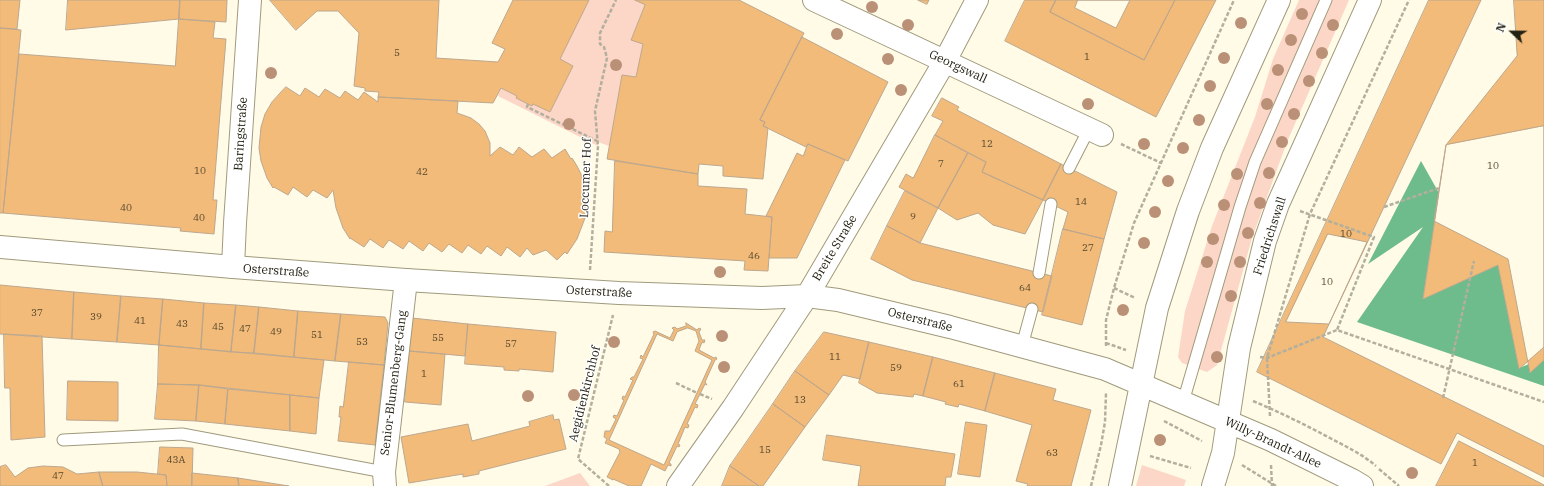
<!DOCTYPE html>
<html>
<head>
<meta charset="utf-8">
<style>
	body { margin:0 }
	#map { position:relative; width:1544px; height:486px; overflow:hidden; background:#fffbe7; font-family:"IBM Plex Serif",serif }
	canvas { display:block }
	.north { position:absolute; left:1492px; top:12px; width:40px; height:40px; -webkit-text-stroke:3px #fff; paint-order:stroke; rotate:292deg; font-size:11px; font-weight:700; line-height:16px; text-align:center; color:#232114 }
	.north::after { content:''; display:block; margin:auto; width:14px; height:18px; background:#232114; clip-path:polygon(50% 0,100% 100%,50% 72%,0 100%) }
</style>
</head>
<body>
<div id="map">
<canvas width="1544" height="486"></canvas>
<div class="north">N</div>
</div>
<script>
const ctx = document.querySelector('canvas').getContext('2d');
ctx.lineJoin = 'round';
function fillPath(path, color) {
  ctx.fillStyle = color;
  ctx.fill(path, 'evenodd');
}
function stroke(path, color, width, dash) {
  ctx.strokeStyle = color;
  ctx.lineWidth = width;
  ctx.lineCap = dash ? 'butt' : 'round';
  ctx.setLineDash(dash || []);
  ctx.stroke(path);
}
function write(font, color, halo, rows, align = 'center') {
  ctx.font = font + ' "IBM Plex Serif",serif';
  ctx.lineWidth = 3;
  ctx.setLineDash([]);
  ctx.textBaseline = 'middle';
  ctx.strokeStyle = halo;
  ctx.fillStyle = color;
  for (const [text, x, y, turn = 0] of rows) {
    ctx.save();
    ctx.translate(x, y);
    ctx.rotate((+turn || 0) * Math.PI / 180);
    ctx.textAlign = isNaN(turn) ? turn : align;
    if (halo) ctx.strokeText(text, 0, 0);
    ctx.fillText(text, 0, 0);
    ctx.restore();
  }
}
fillPath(new Path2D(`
	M 589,0 L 635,0 L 645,5 L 631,39 L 643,44 L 636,77 L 622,75 L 609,146 L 598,142 L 598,146 L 498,96 L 501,88 L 517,96 L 517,98 L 532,106 L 533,104 L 550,112 L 573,66 L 560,59 Z
	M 1299,0 L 1349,0 L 1287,142 L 1252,238 L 1217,365 L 1207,372 L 1182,363 L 1178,357 L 1185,311 L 1212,226 L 1255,117 L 1273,59 Z
	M 1142,465 L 1186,480 L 1184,486 L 1136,486 Z
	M 580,473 L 590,486 L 545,486 Z`), '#fcd6c7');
fillPath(new Path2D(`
	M 1421,161 L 1439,193 L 1423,299 L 1498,265 L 1519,368 L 1544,358 L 1544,386 L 1357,322 L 1423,227 L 1368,264 Z`), '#6ebb8b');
const building = new Path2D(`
	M 0,0 L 20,0 L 17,29 L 0,28 Z
	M 68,0 L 180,0 L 179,19 L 66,30 Z
	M 180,0 L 227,0 L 226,22 L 179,19 Z
	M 270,0 L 439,0 L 436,58 L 498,62 L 505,49 L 492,43 L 513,0 L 589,0 L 560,59 L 573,66 L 550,112 L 533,104 L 532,106 L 516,98 L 517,96 L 501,88 L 493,103 L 378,97 L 379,92 L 365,91 L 365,88 L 354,86 L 359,33 L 338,11 L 317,11 L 296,30 Z
	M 635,0 L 739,0 L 804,33 L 760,120 L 765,122 L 763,126 L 768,128 L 763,179 L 723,176 L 723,166 L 699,164 L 698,174 L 607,159 L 622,75 L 636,77 L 643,44 L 631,40 L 645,5 Z
	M 918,0 L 929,0 L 927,4 Z
	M 1025,0 L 1056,0 L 1050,12 L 1144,60 L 1175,0 L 1216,0 L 1156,117 L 1005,41 Z
	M 1056,0 L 1175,0 L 1144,60 L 1050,12 Z
	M 1078,0 L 1130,0 L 1116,28 L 1075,8 Z
	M 1429,0 L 1481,0 L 1323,337 L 1544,446 L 1544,477 L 1457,433 L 1441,464 L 1257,372 Z
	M 1514,0 L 1544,0 L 1544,347 L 1519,369 L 1498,265 L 1423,299 L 1446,145 L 1517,56 Z
	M 179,19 L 215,22 L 213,38 L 226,39 L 213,200 L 217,200 L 214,234 L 180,231 L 181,228 L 3,213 L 19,54 L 175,66 Z
	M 0,28 L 21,30 L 3,213 L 0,213 Z
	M 802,37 L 888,82 L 848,161 L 808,144 L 806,147 L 763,126 L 765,122 L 760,120 Z
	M 286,87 L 300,96 L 305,88 L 319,97 L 325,89 L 340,98 L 345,91 L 358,100 L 364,92 L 378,102 L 378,97 L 458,101 L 457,113 L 471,118 L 479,124 L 485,131 L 490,143 L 490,156 L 500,147 L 513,155 L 519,147 L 532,157 L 544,149 L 552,158 L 565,149 L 571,159 L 572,158 L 577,166 L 581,174 L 586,196 L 585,218 L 577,239 L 567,254 L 565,252 L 557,260 L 546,250 L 533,255 L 527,248 L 520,257 L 507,247 L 501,256 L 487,246 L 481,254 L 468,245 L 462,253 L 449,244 L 442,252 L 429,243 L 423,251 L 409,241 L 403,249 L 389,240 L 383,248 L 370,239 L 364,247 L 350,238 L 350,239 L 343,228 L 336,208 L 333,190 L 327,198 L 313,190 L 307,197 L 293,187 L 288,195 L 274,187 L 273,188 L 267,178 L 261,161 L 259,148 L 261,127 L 265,114 L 272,102 Z
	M 942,98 L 959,107 L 957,110 L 1061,164 L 1043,200 L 982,172 L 986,162 L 935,135 L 943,121 L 932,116 Z
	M 1544,126 L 1544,360 L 1530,373 L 1508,259 L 1434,221 L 1446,145 Z
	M 935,135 L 968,153 L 938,208 L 899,187 L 906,174 L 913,178 Z
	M 808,144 L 845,160 L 797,258 L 769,258 L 772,217 L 766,216 L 797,153 L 803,156 Z
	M 968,153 L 986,162 L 982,172 L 1043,200 L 1025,234 L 993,225 L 978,213 L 957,220 L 938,208 Z
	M 615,161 L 698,174 L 698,186 L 747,189 L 745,214 L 772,217 L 768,271 L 744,270 L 745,261 L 604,252 L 605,231 L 612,232 Z
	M 1061,164 L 1117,192 L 1104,239 L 1063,229 L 1068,212 L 1043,200 Z
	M 905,191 L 938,208 L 920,243 L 887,226 Z
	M 887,226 L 920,243 L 1052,276 L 1043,312 L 912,280 L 871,259 Z
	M 1063,229 L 1104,239 L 1082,325 L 1042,315 Z
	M 1328,234 L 1367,242 L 1329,324 L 1286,322 Z
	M 0,285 L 74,292 L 72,339 L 0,334 Z
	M 74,292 L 121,296 L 117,342 L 72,339 Z
	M 121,296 L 163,299 L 159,345 L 117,342 Z
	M 163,299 L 204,303 L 201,349 L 159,345 Z
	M 204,303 L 236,305 L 231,352 L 201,349 Z
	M 236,305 L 259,307 L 254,353 L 231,352 Z
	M 259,307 L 298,311 L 294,357 L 254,353 Z
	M 298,311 L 341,314 L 335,361 L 294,357 Z
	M 341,314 L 385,317 L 388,323 L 384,365 L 335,361 Z
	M 412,318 L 468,324 L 465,356 L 409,351 Z
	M 686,323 L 697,330 L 699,328 L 701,329 L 699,332 L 702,340 L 705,340 L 704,343 L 702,342 L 699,350 L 714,358 L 716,357 L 717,359 L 715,360 L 705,382 L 707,385 L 705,384 L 695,404 L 698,405 L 697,408 L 695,407 L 687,424 L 689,425 L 688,428 L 685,427 L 678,444 L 680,445 L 679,447 L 677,446 L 669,463 L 671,464 L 671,466 L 668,465 L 665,471 L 651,464 L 641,486 L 629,486 L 613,479 L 613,480 L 607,477 L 620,452 L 619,449 L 605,443 L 607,439 L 604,437 L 605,431 L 610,431 L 616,419 L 613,417 L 614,415 L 617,416 L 624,400 L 622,399 L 623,396 L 625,397 L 633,380 L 630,379 L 632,377 L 634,377 L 643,359 L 640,358 L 641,355 L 643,357 L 654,334 L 653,332 L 655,331 L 670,338 L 674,330 L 672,328 L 675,327 L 677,329 L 686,326 ZM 688,328 L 696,331 L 699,341 L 695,351 L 712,360 L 664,465 L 609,440 L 657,334 L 673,341 L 677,332 Z
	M 468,324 L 556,332 L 553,372 L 519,369 L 519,371 L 504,370 L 504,367 L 465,364 Z
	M 824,332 L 869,342 L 860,379 L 843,375 L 829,395 L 795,371 Z
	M 4,334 L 42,336 L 45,437 L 11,440 L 10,388 L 5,388 Z
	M 869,342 L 933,357 L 923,396 L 914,394 L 913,397 L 877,393 L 859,383 Z
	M 159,345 L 324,360 L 319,398 L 199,385 L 158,384 Z
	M 409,351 L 445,354 L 441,405 L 405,402 Z
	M 933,357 L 995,373 L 985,411 L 959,404 L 958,407 L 945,404 L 946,402 L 923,396 Z
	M 349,362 L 384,365 L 375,445 L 338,441 L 341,417 L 339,417 L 340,406 L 343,407 Z
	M 795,371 L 829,395 L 805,427 L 773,404 Z
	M 995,373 L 1056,389 L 1053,400 L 1091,410 L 1071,486 L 1027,486 L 1028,484 L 1016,481 L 1032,425 L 985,411 Z
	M 68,381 L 118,382 L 118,421 L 67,420 Z
	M 158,384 L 199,385 L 196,421 L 155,419 Z
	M 199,385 L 228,389 L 225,424 L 196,421 Z
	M 228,389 L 290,395 L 290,431 L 225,424 Z
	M 290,395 L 319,398 L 316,434 L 290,431 Z
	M 773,404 L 805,427 L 763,486 L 759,486 L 730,466 Z
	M 553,415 L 554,420 L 559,419 L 566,449 L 479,471 L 479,474 L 463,477 L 463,474 L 409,483 L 401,437 L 468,424 L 472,441 L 530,426 L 529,422 Z
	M 966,422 L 987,425 L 980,477 L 958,474 Z
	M 827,435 L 955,454 L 951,477 L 946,477 L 945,486 L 858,486 L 861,466 L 823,460 Z
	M 1459,441 L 1544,485 L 1544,486 L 1436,486 Z
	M 160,447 L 193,448 L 192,486 L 167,486 L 166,475 L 158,474 Z
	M 6,465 L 15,477 L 28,468 L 43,466 L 63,467 L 77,474 L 99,472 L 103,486 L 0,486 L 0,467 Z
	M 730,466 L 759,486 L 722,486 Z
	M 99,472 L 137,472 L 166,475 L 167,486 L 103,486 Z
	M 192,473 L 238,478 L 239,486 L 192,486 Z
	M 238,478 L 289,486 L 239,486 Z`);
fillPath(building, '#f2bb79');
stroke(building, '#bda78d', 1);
const lane = new Path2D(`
	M 1069,168 L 1089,129
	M 1039,273 L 1051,204
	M 1022,346 L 1032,309
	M 1183,402 L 1240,207 L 1255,162 L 1326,0
	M 63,440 L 182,434 L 384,472`);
const street = new Path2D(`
	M 814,0 L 1102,135
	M 233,267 L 235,223 L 250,0
	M 385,486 L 384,472 L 406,280
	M 678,486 L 733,408 L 807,296 L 945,61 L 977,0`);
const secondary = new Path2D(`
	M 0,247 L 233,267 L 406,280 L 619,293 L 762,298 L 807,296 L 838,300 L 950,327 L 1105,369 L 1271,440 L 1352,480 L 1362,486
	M 1120,486 L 1157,308 L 1188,211 L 1212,148 L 1279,0
	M 1213,486 L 1223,453 L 1239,348 L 1265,241 L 1278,204 L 1370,0`);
stroke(lane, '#a09a7c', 13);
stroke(street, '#a09a7c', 24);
stroke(secondary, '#a09a7c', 24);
stroke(new Path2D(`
	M 528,104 L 527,107 L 597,141
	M 1121,144 L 1161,163
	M 1384,207 L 1439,188
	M 1300,211 L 1374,237 L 1337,330
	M 590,270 L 598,146 L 595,111 L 607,58 L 604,47 L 600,44 L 600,33 L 616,0
	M 1114,288 L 1135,298
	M 1106,343 L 1126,350
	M 1106,346 L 1106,320 L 1114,288 L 1134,223 L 1234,0
	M 1260,357 L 1267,358 L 1337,330 L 1544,402
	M 676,383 L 697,393
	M 700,394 L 712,399
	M 1253,401 C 1279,412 1304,424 1328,437 C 1345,446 1362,454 1376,466
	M 1270,416 L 1267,358 L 1310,214 L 1409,0
	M 1164,421 L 1202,441
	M 1150,456 L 1191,468
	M 1242,465 L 1276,486
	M 1271,465 L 1272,486
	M 1379,469 L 1399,486
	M 609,486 L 578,459 L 613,315
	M 1091,486 L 1101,445 L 1105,422 L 1106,393`), '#b2af9e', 2.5, [4, 2]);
stroke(lane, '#fff', 11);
stroke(street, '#fff', 22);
stroke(secondary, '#fff', 22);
stroke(new Path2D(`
	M 1443,398 L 1474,261`), '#b2af9e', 2.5, [4, 2]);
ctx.fillStyle = '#ba9177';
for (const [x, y] of [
	[872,7],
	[1302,14],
	[1241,23],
	[908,25],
	[1333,25],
	[837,34],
	[1291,40],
	[1322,53],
	[1224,58],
	[888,59],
	[616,65],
	[1278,70],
	[271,73],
	[1309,81],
	[1210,86],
	[901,90],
	[1088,104],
	[1267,104],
	[1294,114],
	[1199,120],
	[569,124],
	[1282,142],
	[1144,144],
	[1183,148],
	[1269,173],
	[1237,174],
	[1168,181],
	[1260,203],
	[1224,205],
	[1155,212],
	[1248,233],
	[1213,239],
	[1144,243],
	[1207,262],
	[1240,262],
	[720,272],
	[1231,296],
	[1123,310],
	[722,336],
	[614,342],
	[1217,357],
	[724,367],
	[574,395],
	[528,396],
	[1160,440],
	[1412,473]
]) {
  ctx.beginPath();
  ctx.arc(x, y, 6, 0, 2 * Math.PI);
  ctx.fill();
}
write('10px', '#57482d', null, [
	["5",397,53],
	["1",1087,57],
	["12",987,144],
	["7",941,164],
	["10",1493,166],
	["10",200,171],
	["42",422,172],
	["14",1081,202],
	["40",126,208],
	["9",913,217],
	["40",199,218],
	["10",1346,234],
	["27",1088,248],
	["46",754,256],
	["10",1327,282],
	["64",1025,288],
	["37",37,313],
	["39",96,317],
	["41",140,321],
	["43",182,324],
	["45",218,327],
	["47",245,329],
	["49",276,332],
	["51",317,335],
	["55",438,338],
	["53",362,342],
	["57",511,344],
	["11",835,357],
	["59",896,368],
	["1",424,374],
	["61",959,384],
	["13",800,400],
	["15",765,450],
	["63",1052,453],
	["43A",176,460],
	["1",1475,463],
	["47",58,476]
]);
write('12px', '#232114', '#fff', [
	["Georgswall",958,67,25],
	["Baringstraße",241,134,-86],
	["Loccumer Hof",586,178,-88],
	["Friedrichswall",1270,236,-72],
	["Breite Straße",835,248,-59],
	["Osterstraße",276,271,4],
	["Osterstraße",599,292,3],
	["Osterstraße",920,320,14],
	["Senior-Blumenberg-Gang",394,383,-83],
	["Aegidienkirchhof",585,394,-76],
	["Willy-Brandt-Allee",1273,443,25]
]);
</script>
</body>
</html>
